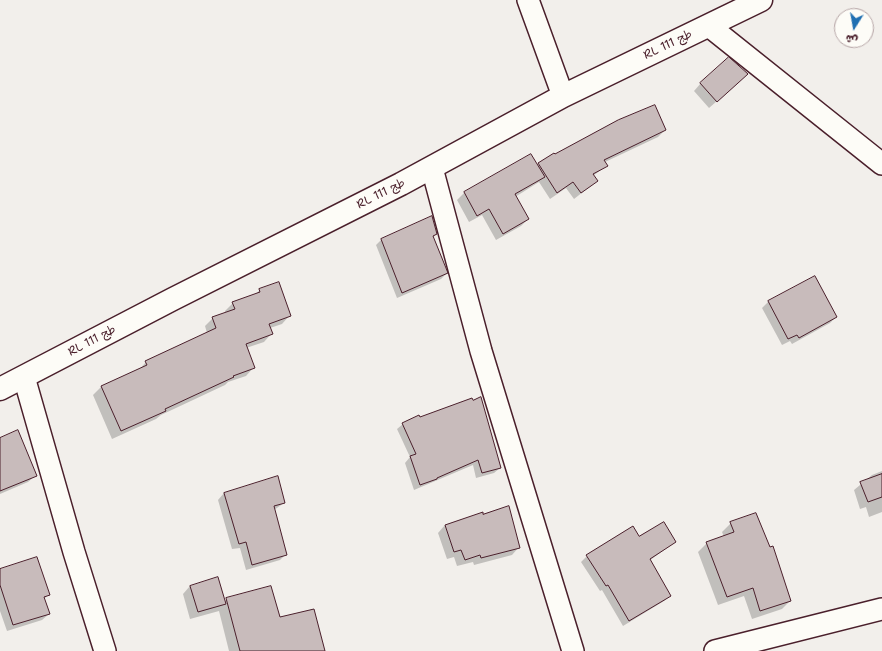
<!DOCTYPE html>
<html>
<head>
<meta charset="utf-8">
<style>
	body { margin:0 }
	#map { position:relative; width:882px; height:651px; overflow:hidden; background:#f2efeb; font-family:"Shantell Sans","Playpen Sans Arabic",sans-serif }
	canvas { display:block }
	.north { position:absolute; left:834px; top:8px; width:40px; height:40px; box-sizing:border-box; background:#fdfcf7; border:1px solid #b5a4a5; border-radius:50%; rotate:191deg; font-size:11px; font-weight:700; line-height:16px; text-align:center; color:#4a1f2b }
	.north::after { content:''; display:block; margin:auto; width:14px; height:18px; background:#1f6fb2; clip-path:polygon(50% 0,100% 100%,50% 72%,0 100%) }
</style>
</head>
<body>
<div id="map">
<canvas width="882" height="651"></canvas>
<div class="north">ش</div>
</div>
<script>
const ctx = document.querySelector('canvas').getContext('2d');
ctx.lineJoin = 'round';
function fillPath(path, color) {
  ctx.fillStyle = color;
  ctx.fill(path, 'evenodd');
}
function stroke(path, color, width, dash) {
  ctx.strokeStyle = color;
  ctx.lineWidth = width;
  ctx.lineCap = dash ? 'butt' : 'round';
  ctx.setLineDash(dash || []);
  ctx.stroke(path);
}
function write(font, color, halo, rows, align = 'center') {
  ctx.font = font + ' "Shantell Sans","Playpen Sans Arabic",sans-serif';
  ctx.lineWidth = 3.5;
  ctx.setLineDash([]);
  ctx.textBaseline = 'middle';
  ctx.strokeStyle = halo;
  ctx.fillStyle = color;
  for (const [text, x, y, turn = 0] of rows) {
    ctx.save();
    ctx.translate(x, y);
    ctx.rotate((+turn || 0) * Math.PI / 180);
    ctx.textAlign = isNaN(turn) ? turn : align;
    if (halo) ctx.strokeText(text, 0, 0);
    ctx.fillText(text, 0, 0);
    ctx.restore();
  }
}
fillPath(new Path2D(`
	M 740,81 L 709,108 L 694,91 L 701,83 Z
	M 665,130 L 658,137 L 605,162 L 606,166 L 593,176 L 597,181 L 574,199 L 566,188 L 550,199 L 539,182 L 515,197 L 528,219 L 521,226 L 496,240 L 482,215 L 469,222 L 457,200 L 464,193 L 531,156 L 537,166 L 554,154 Z
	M 436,234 L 433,238 L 447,273 L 441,279 L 397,298 L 376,245 L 381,240 Z
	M 814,278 L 836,317 L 830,323 L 792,344 L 790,341 L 782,345 L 762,308 L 768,302 Z
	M 260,290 L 290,315 L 282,324 L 270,328 L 272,333 L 264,342 L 246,348 L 254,367 L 246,376 L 228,382 L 225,385 L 161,415 L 156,419 L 112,439 L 93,395 L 101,387 L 138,371 L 146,362 L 207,333 L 205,326 L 213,318 L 225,314 L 225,311 L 233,303 L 254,295 Z
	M 472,401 L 500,468 L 494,473 L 476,478 L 473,465 L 414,490 L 405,463 L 410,457 L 397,429 L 403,424 Z
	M 0,439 L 36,475 L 28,482 L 0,494 Z
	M 882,471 L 882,512 L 869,517 L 866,507 L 860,509 L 854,490 L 872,475 Z
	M 224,493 L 284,503 L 274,510 L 286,554 L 280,560 L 246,570 L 240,548 L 232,549 L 218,500 Z
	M 482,513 L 519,547 L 512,555 L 474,565 L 473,562 L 457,566 L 454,557 L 447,559 L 438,533 L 445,525 Z
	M 731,523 L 790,601 L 782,609 L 752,619 L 744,596 L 718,605 L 698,552 L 707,543 L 724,537 L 722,532 Z
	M 633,528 L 639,538 L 675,542 L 649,561 L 670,596 L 664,601 L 623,626 L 602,590 L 600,591 L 581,562 L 587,556 Z
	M 0,570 L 48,595 L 44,599 L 49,614 L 42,620 L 7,631 L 0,611 Z
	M 190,586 L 224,602 L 227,599 L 280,619 L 324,651 L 229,651 L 219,611 L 190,619 L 183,594 Z`), '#0003');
const building = new Path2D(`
	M 729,57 L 748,74 L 717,102 L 700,83 Z
	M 655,105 L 666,130 L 604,160 L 608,166 L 593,174 L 598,181 L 581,193 L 573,182 L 557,193 L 538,163 L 554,153 L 555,154 L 618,120 Z
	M 531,154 L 545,177 L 515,194 L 529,219 L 503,234 L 489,209 L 477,216 L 464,192 Z
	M 432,216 L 437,234 L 433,236 L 448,273 L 402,293 L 381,239 Z
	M 815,276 L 837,317 L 799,338 L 797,335 L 788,339 L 768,301 Z
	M 279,282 L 291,316 L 269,324 L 273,334 L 246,344 L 255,368 L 233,376 L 234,377 L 165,409 L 166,411 L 121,431 L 101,386 L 147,365 L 145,361 L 216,328 L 212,317 L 235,309 L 232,302 L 260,292 L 259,289 Z
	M 481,397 L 501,468 L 482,473 L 478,460 L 437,478 L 437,479 L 420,485 L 410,456 L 416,454 L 402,423 L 419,415 L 420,417 L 472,398 L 473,400 Z
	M 18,430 L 37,476 L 0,491 L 0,438 Z
	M 882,474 L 882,497 L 868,502 L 860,482 Z
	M 278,476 L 285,503 L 274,506 L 287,555 L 252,565 L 246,542 L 239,544 L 224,493 Z
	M 509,506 L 520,548 L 481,558 L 480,555 L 465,560 L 461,550 L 454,552 L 445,525 L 483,512 L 483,514 Z
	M 756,513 L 770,547 L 773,546 L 791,601 L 760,611 L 753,588 L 727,597 L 706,542 L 734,532 L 730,522 Z
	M 664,522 L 676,542 L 650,559 L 671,596 L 629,621 L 608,585 L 606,586 L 586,555 L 633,526 L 639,536 Z
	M 37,557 L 50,595 L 44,597 L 50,614 L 13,625 L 0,585 L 0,569 Z
	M 218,577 L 226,604 L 198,612 L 190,586 Z
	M 271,586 L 280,617 L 314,609 L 325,651 L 240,651 L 226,598 Z`);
fillPath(building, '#c8bbbb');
stroke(building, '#4a1f2b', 1);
const street = new Path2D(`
	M 528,0 L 563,96
	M 709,26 L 882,164
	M 432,168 L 481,351 L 573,651
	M 24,377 L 74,552 L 105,651
	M 715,651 L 882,609`);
const secondary = new Path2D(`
	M 0,389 L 173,299 L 401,184 L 563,96 L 761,0`);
stroke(street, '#4a1f2b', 24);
stroke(secondary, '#4a1f2b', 25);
stroke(street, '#fdfcf7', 21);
stroke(secondary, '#fdfcf7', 22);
write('12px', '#4a1f2b', '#fdfcf7', [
	["RL طج 111",668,45,-26],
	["RL طج 111",381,194,-27],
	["RL طج 111",92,341,-28]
]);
</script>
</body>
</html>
